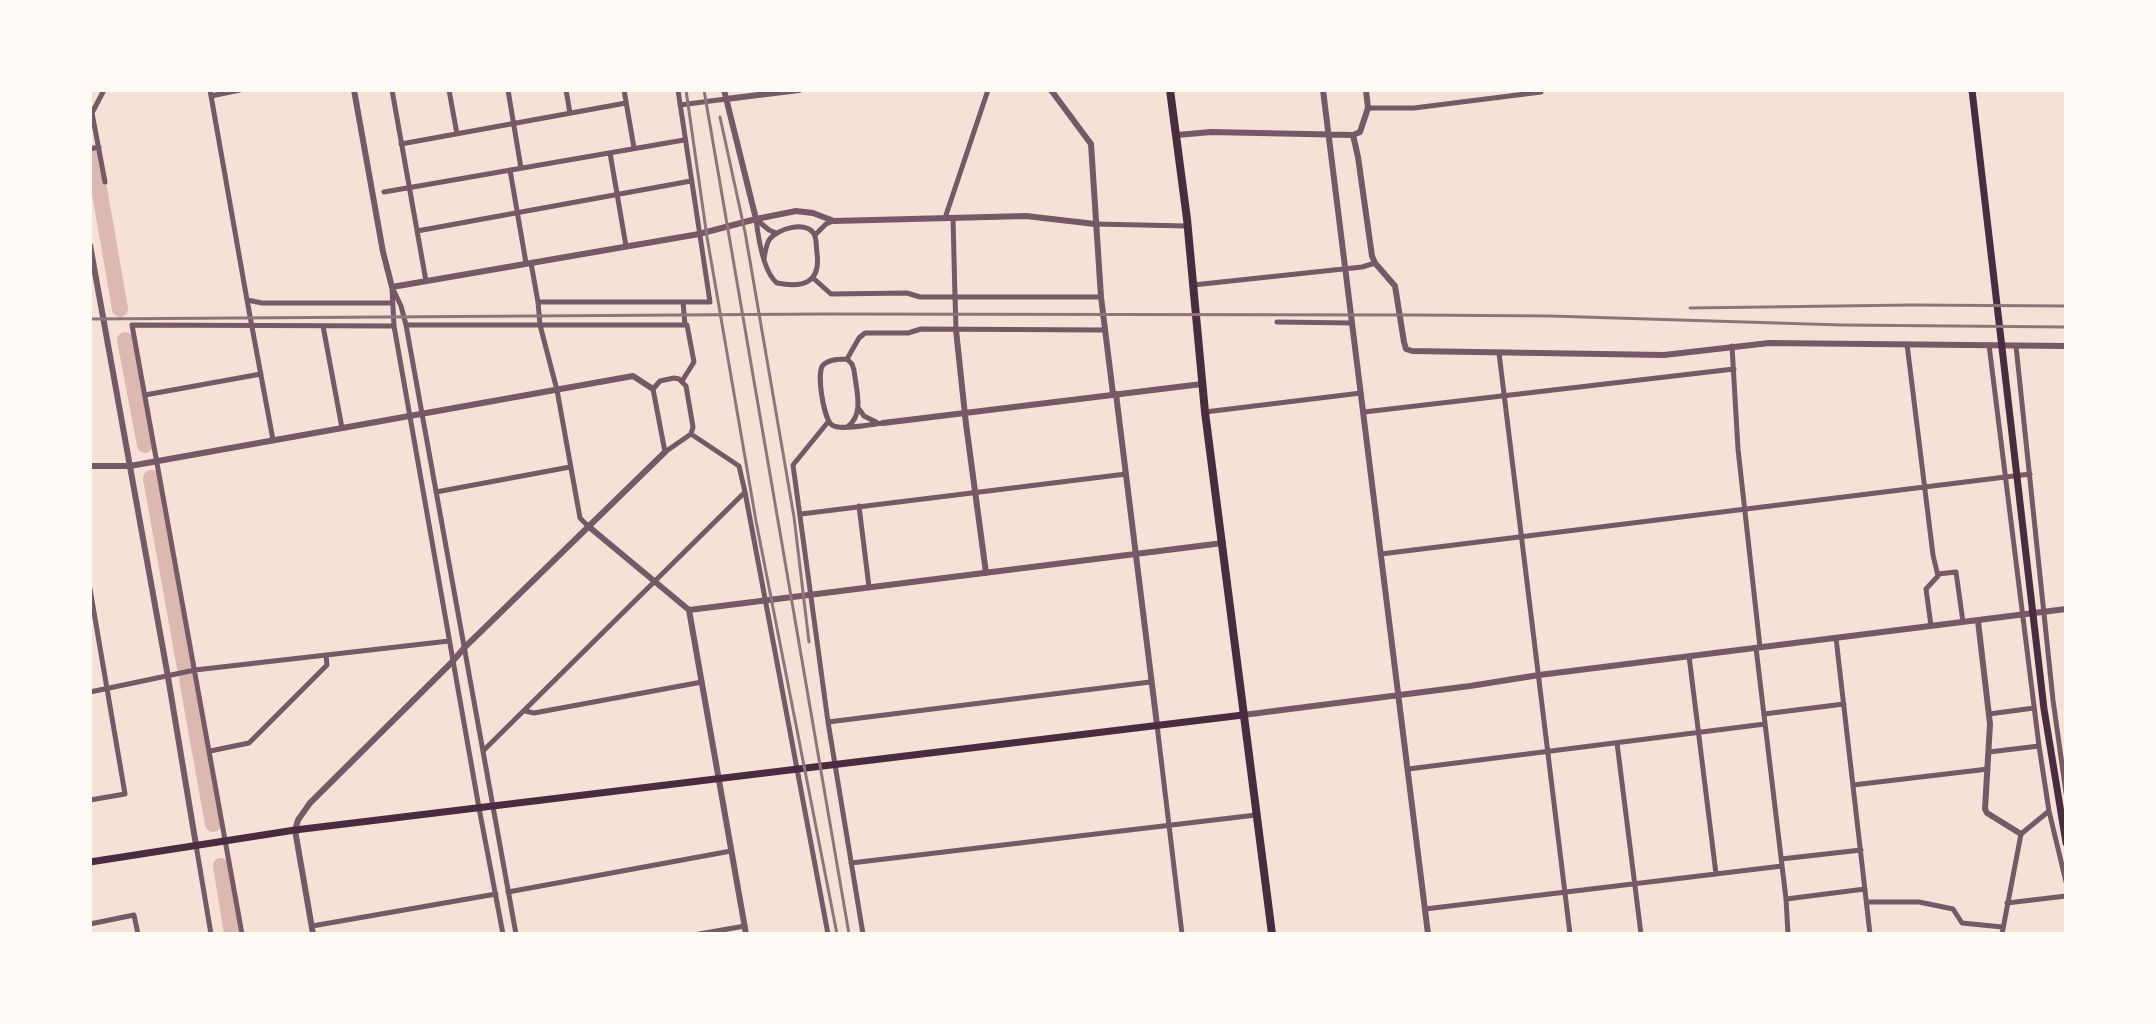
<!DOCTYPE html>
<html>
<head>
<meta charset="utf-8">
<style>
	body { margin:0 }
	#map { position:relative; width:2156px; height:1024px; overflow:hidden; background:#f7e1d7; font-family:"Varela Round",sans-serif }
	canvas { display:block }
	.frame { position:absolute; inset:0; border:92px solid #fffaf5; pointer-events:none }
</style>
</head>
<body>
<div id="map">
<canvas width="2156" height="1024"></canvas>
<div class="frame"></div>
</div>
<script>
const ctx = document.querySelector('canvas').getContext('2d');
ctx.lineJoin = 'round';
function stroke(path, color, width, dash) {
  ctx.strokeStyle = color;
  ctx.lineWidth = width;
  ctx.lineCap = dash ? 'butt' : 'round';
  ctx.setLineDash(dash || []);
  ctx.stroke(path);
}
stroke(new Path2D(`
	M 93,153 L 120,309
	M 125,340 L 145,445
	M 151,478 L 185,668
	M 187,679 L 213,824
	M 221,866 L 232,934`), '#dcb8b0', 16);
stroke(new Path2D(`
	M 104,90 L 92,113 L 105,182
	M 210,90 L 247,300 L 262,303 L 392,303
	M 392,90 L 426,281
	M 449,90 L 457,134
	M 508,90 L 521,168
	M 566,90 L 570,113
	M 624,90 L 634,148
	M 211,96 L 240,90
	M 680,105 L 726,99
	M 1368,108 L 1414,108 L 1541,92 L 1541,90
	M 401,144 L 626,103
	M 90,149 L 99,147
	M 610,153 L 626,246
	M 510,170 L 526,263
	M 384,192 L 684,140
	M 945,218 L 988,90
	M 756,219 C 758,236 763,272 777,283 C 803,288 821,283 817,253 C 816,248 817,239 814,234 C 806,220 776,229 769,240 C 766,246 765,252 764,259
	M 757,220 L 769,230 L 776,233
	M 1095,224 L 1187,226
	M 417,231 L 691,181
	M 815,235 L 826,224 L 833,221
	M 531,263 L 538,302 L 540,325 L 557,390 L 580,518 L 588,526
	M 813,278 L 831,294 L 907,293 L 920,297 L 955,297 L 953,218
	M 1193,285 L 1362,267 L 1375,263
	M 392,287 L 401,306 L 406,325 L 516,934
	M 392,289 L 394,326 L 479,808 L 503,934
	M 247,300 L 273,440
	M 538,302 L 710,302 L 678,90
	M 1277,322 L 1352,323
	M 406,325 L 685,325
	M 323,326 L 342,428
	M 956,330 L 955,297 L 1101,297
	M 1907,344 L 1933,555 L 1938,576 L 1926,589 L 1931,626
	M 1989,345 L 2039,746 L 2049,811 L 2066,882
	M 1732,346 L 1738,449 L 1760,647
	M 2016,346 L 2053,700 L 2066,793
	M 1499,353 L 1570,934
	M 847,359 L 859,338 L 865,333 L 908,333 L 921,329 L 1104,330
	M 674,378 L 679,379 L 686,386 L 693,427 L 691,434 L 665,452 L 653,389 L 660,381 Z
	M 682,381 L 694,362 L 687,325 L 685,325 L 683,302
	M 145,395 L 261,374
	M 859,409 L 864,416 L 876,422
	M 1205,412 L 1361,393
	M 1364,412 L 1734,369
	M 828,422 L 793,465 L 828,722 L 863,934
	M 847,427 C 865,415 856,389 854,370 L 852,364 L 847,359 C 840,359 829,359 823,365 C 816,373 824,420 832,425 C 840,431 872,424 883,423
	M 436,492 L 570,467
	M 745,492 L 828,934
	M 859,506 L 869,587
	M 801,514 L 1126,474
	M 1381,554 L 2030,474
	M 1938,574 L 1956,572 L 1963,622
	M 90,589 L 125,794 L 90,800
	M 1836,638 L 1870,934
	M 1756,648 L 1786,899 L 1788,934
	M 1689,656 L 1716,874
	M 90,692 L 195,670 L 449,641
	M 525,711 L 534,713 L 702,682
	M 1764,714 L 1844,704
	M 1989,714 L 2034,708
	M 828,722 L 1150,682
	M 1157,725 L 1182,934
	M 1617,743 L 1641,934
	M 484,750 L 745,492 L 739,466 L 691,434
	M 210,751 L 249,743 L 327,665 L 326,655
	M 1989,752 L 2039,746
	M 1408,769 L 1765,724
	M 1853,785 L 1988,769
	M 196,845 L 211,934
	M 1781,859 L 1861,850
	M 851,863 L 1256,815
	M 508,892 L 731,851
	M 1786,899 L 1865,889
	M 1867,902 L 1919,902 L 1953,909 L 1962,923 L 2002,927
	M 2007,903 L 2066,896
	M 1425,909 L 1782,866
	M 90,924 L 134,915 L 138,934
	M 312,926 L 496,894
	M 242,934 L 132,325 L 394,326
	M 699,934 L 745,926
	M 2002,934 L 2021,834 L 2049,811`), '#755966', 5);
stroke(new Path2D(`
	M 354,90 L 383,252 L 392,287 L 699,234 L 756,219 L 796,211 L 813,213 L 834,221 L 1026,216 L 1095,224
	M 724,90 L 756,219
	M 1051,90 L 1091,144 L 1101,297 L 1113,394
	M 1323,90 L 1428,934
	M 726,99 L 799,90
	M 1177,135 L 1211,132 L 1353,135 L 1360,132 L 1368,108 L 1366,90
	M 1353,135 L 1358,157 L 1372,256 L 1375,263 L 1395,286 L 1404,342 L 1406,349 L 1412,351 L 1664,355 L 1769,343 L 2066,346
	M 90,245 L 168,677 L 196,845
	M 956,330 L 966,424 L 986,573
	M 1116,394 L 1157,725
	M 883,423 L 1202,384
	M 90,466 L 130,466 L 633,376 L 653,389
	M 588,526 L 689,610 L 746,934
	M 689,610 L 1223,543
	M 1978,621 L 1990,724 L 1985,809 L 1987,813 L 2021,834
	M 1243,715 L 1470,686 L 1539,675 L 2066,609
	M 313,934 L 295,830 L 298,820 L 310,803 L 453,661 L 464,648 L 665,452`), '#755966', 6);
stroke(new Path2D(`
	M 1972,90 L 2044,709 L 2066,843
	M 90,862 L 295,830 L 1243,715`), '#4a2c40', 7);
stroke(new Path2D(`
	M 1170,90 L 1187,219 L 1205,412 L 1272,934`), '#4a2c40', 8);
stroke(new Path2D(`
	M 686,90 L 707,237 L 756,521 L 837,934
	M 704,90 L 849,934
	M 720,117 L 745,232 L 794,517 L 809,642
	M 1690,308 L 1912,305 L 2066,306
	M 90,319 L 824,314 L 1416,315 L 1550,316 L 1842,325 L 2066,327`), '#8f747c', 3);
</script>
</body>
</html>
